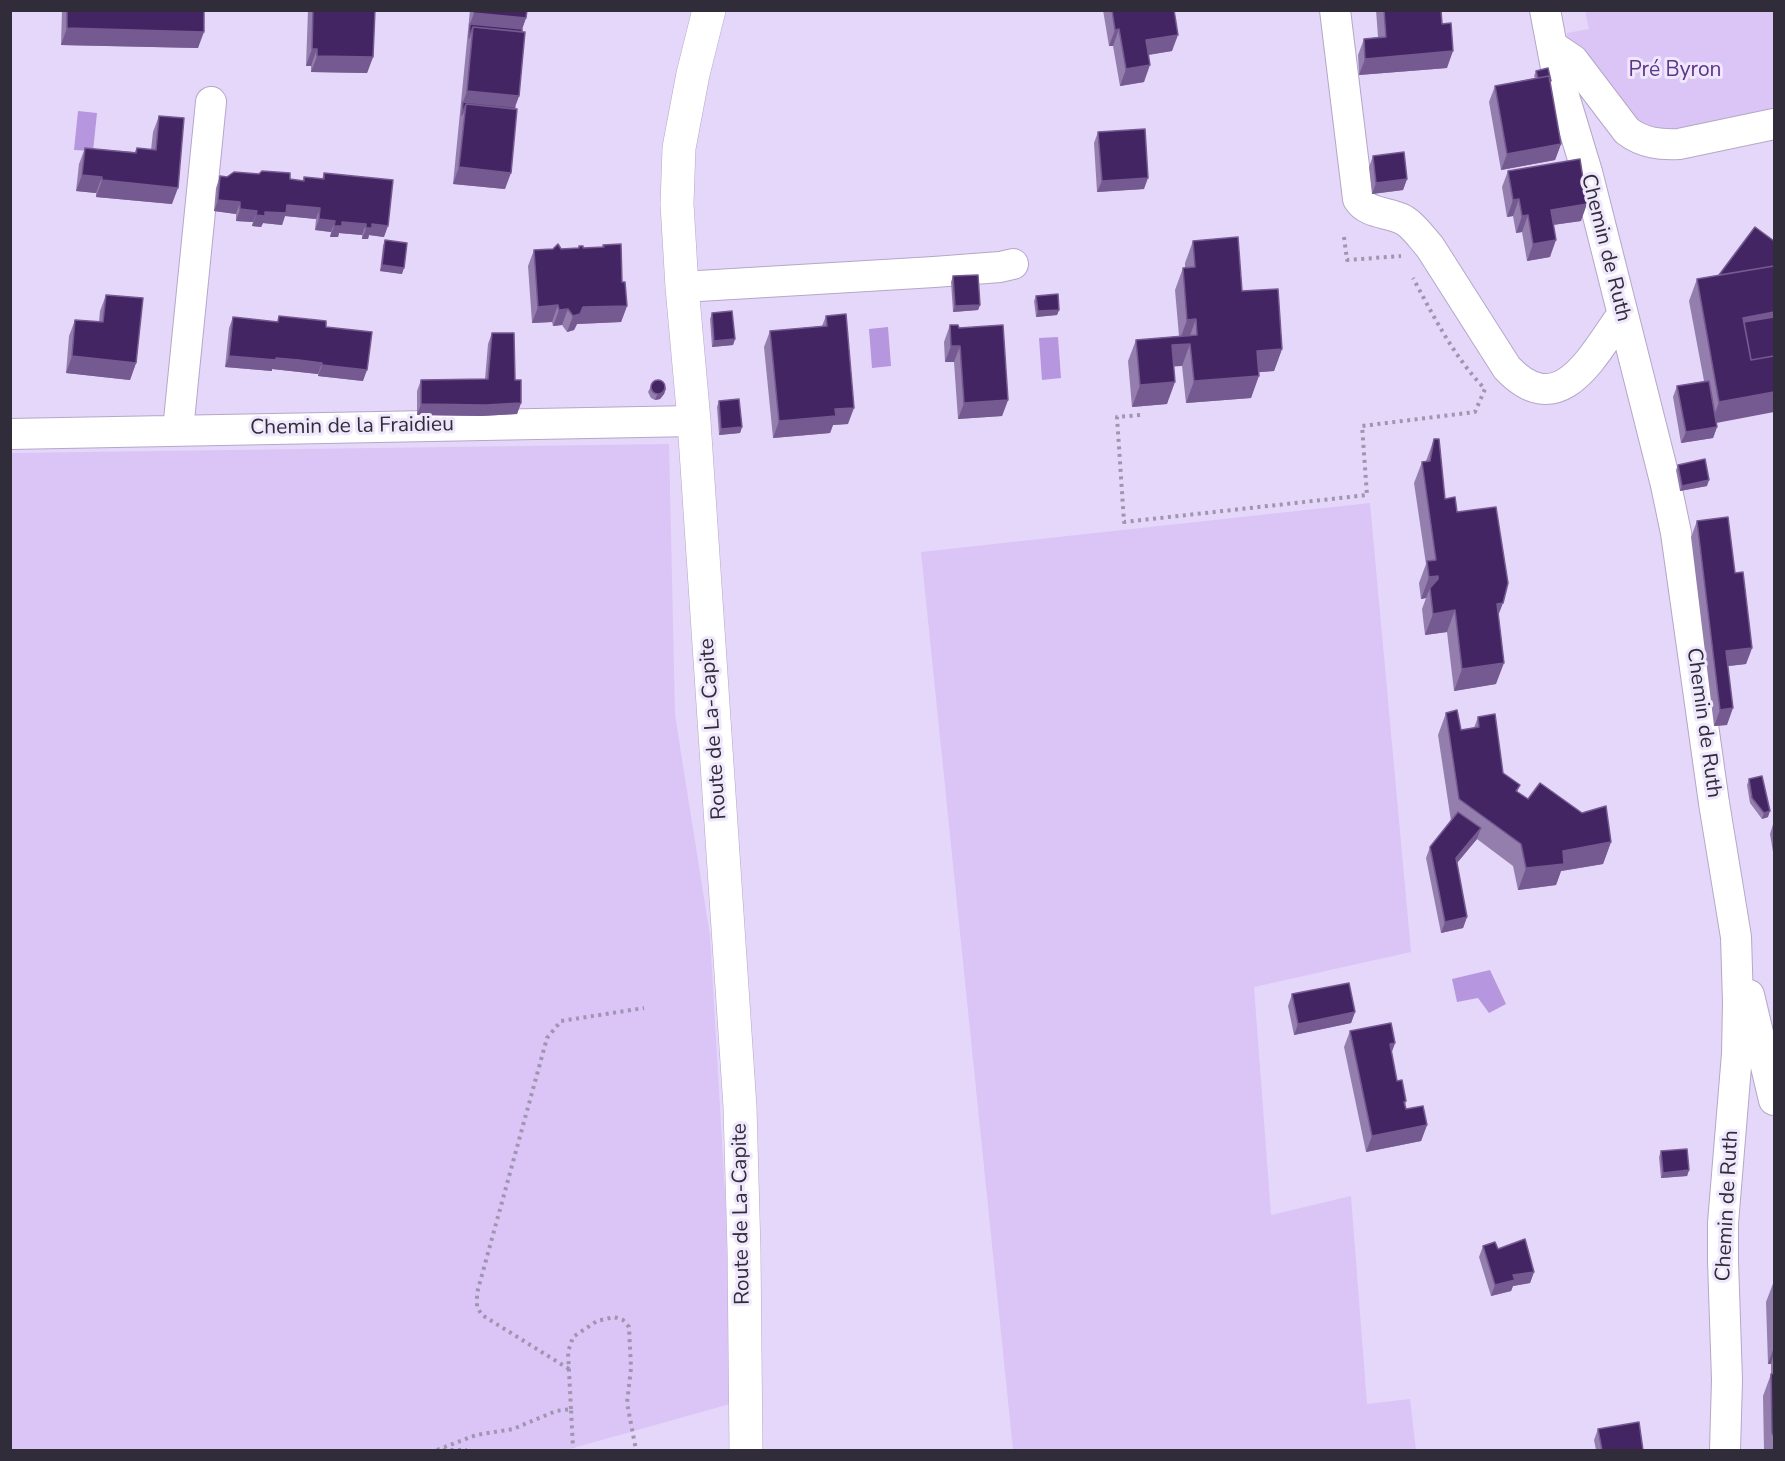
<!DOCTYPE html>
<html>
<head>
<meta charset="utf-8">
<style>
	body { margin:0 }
	#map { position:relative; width:1785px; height:1461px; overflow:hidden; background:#e5d7f9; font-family:"Nunito Sans",sans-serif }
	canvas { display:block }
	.frame { position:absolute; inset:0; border:12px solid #312c39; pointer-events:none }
</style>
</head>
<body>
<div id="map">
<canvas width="1785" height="1461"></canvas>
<div class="frame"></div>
</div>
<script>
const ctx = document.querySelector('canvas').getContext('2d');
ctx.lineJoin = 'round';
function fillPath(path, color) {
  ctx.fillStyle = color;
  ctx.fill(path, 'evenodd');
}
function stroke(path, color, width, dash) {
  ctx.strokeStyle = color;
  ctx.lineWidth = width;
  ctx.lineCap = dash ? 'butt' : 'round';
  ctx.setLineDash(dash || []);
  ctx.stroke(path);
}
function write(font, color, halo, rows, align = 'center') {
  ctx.font = font + ' "Nunito Sans",sans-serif';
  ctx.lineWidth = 6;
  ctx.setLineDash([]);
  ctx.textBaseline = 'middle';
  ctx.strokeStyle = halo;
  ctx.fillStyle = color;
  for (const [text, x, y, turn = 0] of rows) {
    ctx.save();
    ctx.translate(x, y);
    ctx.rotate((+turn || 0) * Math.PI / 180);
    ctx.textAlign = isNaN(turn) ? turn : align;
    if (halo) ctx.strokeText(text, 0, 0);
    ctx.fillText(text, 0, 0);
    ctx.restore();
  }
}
fillPath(new Path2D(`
	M 1585,11 L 1774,11 L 1774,113 L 1676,133 L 1653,130 L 1629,116 L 1573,41 L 1567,38 L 1567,33 L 1589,29 Z
	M 669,444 L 675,715 L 710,936 L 726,1211 L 730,1404 L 566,1450 L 11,1450 L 10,453 Z
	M 1370,503 L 1411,952 L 1254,987 L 1271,1215 L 1351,1196 L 1367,1404 L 1410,1399 L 1416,1450 L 1013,1450 L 921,552 Z`), '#dac5f6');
fillPath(new Path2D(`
	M 78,111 L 97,113 L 93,151 L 74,150 Z
	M 888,327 L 891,366 L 872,368 L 869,329 Z
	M 1058,337 L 1061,378 L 1042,380 L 1039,338 Z
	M 1490,970 L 1506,1004 L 1489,1013 L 1478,998 L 1457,1002 L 1452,979 Z`), '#b696de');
const minor = new Path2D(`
	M 1335,10 L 1358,199 C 1367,214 1389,212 1404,220 C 1414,226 1422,238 1430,247 L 1507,368 C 1560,424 1593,355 1622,315
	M 1545,10 L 1557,73 L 1587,172 L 1666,485 L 1676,533 L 1714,803 L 1736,937 L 1738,1002 L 1737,1054 L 1723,1223 L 1723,1261 L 1727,1380 L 1725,1450
	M 1552,46 L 1573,60 L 1627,131 C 1643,143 1660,145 1679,144 L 1774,124
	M 682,287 L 934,272 L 1000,267 L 1013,264
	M 178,430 L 211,102
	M 10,434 L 694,421
	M 1749,995 L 1774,1100`);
const tertiary = new Path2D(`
	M 709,10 L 693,74 L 679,148 L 677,204 L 682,287 L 694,421 L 740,1107 L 744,1251 L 746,1450`);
stroke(minor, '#b4a7c8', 32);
stroke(tertiary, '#b4a7c8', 34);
stroke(new Path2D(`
	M 1344,237 L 1347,260 L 1401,256
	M 1140,415 L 1117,417 L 1124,522 L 1367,495 L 1362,426 L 1475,412 L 1485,389 C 1454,357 1434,317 1413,278
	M 569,1369 L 482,1315 L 477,1307 L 477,1293 L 547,1038 L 561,1021 L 644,1008
	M 571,1409 L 568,1352 L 573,1337 L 597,1321 L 614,1317 L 623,1320 L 629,1327 L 631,1368 L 627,1403 L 636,1450
	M 437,1450 L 476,1435 L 513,1429 L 556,1411 L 571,1409 L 573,1448
	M 443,1450 L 467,1450`), '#a095af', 4, [3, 4.5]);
stroke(minor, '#fff', 30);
stroke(tertiary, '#fff', 33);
fillPath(new Path2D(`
	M 62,10 L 204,10 L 198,48 L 61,45 Z
	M 308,10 L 375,10 L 373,57 L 367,73 L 311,72 L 311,66 L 306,66 Z
	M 470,10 L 527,10 L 526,18 L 522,29 L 519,96 L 515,107 L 505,189 L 453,184 Z
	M 1103,10 L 1174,10 L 1172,51 L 1149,55 L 1144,82 L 1120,86 L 1113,46 L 1109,46 Z
	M 1376,10 L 1441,10 L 1447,68 L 1359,75 L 1358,55 L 1364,39 L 1378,37 Z
	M 1536,71 L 1550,84 L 1561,144 L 1555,160 L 1501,170 L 1489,102 L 1495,86 L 1535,78 L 1534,76 Z
	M 159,116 L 172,204 L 96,197 L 96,193 L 76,191 L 79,164 L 85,148 L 135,152 L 137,148 L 151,150 L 153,132 Z
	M 1098,132 L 1144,189 L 1097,192 L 1094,143 Z
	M 1373,156 L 1407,179 L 1403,190 L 1372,194 L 1369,167 Z
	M 1508,171 L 1581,221 L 1553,225 L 1550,257 L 1527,261 L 1522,232 L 1516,233 L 1513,216 L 1507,217 L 1502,187 Z
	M 324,173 L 384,237 L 369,235 L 368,239 L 362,239 L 362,235 L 339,233 L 338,237 L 330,237 L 331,232 L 315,230 L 316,219 L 285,216 L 282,225 L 263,223 L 261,227 L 252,226 L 253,222 L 236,221 L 236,214 L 214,211 L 216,188 L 220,176 L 290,179 L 303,181 L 304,177 L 322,179 Z
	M 1755,227 L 1717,423 L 1717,427 L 1713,438 L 1681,443 L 1673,397 L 1677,386 L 1704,381 L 1689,301 L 1697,279 L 1719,275 Z
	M 385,240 L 402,274 L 380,271 L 383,246 Z
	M 1193,241 L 1242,291 L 1282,349 L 1274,371 L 1259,372 L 1251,398 L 1186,403 L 1182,366 L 1174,366 L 1167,404 L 1132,407 L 1128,361 L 1136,340 L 1179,336 L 1175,290 L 1183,268 L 1185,268 L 1185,263 Z
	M 603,245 L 622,282 L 627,306 L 621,322 L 577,324 L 574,330 L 567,332 L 562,325 L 553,326 L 552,322 L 532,323 L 528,266 L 534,250 L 578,248 L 579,246 L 583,248 L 602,247 Z
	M 953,276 L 980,305 L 978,310 L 953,312 L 951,282 Z
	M 106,295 L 136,363 L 130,380 L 66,373 L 69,336 L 75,320 L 99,322 L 100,311 Z
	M 1036,296 L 1059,310 L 1057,315 L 1036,317 L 1034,301 Z
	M 712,313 L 735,339 L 733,345 L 712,347 L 710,319 Z
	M 279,316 L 326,327 L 363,381 L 318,376 L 318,374 L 272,369 L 272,371 L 225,367 L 229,328 L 233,317 L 277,322 Z
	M 826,316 L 848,424 L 833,425 L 830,433 L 773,438 L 764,347 L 770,331 L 822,326 Z
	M 950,325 L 959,328 L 1008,400 L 1002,416 L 958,419 L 954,362 L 945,362 L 944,342 Z
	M 492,333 L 515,380 L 521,403 L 517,414 L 481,416 L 417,415 L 417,391 L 421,380 L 485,379 L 488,344 Z
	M 651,386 L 666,388 L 664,394 L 660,399 L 655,400 L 651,398 L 648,392 Z
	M 719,401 L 742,427 L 740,433 L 719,435 L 717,407 Z
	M 1434,439 L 1445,499 L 1457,512 L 1498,615 L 1496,684 L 1454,691 L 1447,632 L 1425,635 L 1422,609 L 1426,598 L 1421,599 L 1419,583 L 1426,564 L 1414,483 L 1422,462 L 1426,461 Z
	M 1678,465 L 1707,486 L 1680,491 L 1676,470 Z
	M 1697,521 L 1735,573 L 1752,648 L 1746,664 L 1728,666 L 1727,725 L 1714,726 L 1691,537 Z
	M 1446,713 L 1461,730 L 1474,728 L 1478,717 L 1503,773 L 1520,785 L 1517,792 L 1528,799 L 1611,842 L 1603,864 L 1561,871 L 1556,885 L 1518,890 L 1513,866 L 1477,839 L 1457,863 L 1467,917 L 1463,928 L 1441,933 L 1426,858 L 1430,847 L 1451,821 L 1438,735 Z
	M 1749,779 L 1768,817 L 1762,819 L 1750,803 L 1747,785 Z
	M 1774,821 L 1774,858 L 1770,834 Z
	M 1292,994 L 1355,1012 L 1351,1023 L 1294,1035 L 1288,1006 Z
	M 1350,1031 L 1395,1043 L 1391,1053 L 1397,1081 L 1406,1101 L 1405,1106 L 1406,1109 L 1427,1125 L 1421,1141 L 1366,1152 L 1344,1047 Z
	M 1661,1151 L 1689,1170 L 1687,1176 L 1661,1178 L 1659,1157 Z
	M 1483,1246 L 1498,1249 L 1534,1272 L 1530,1283 L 1513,1286 L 1511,1291 L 1491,1296 L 1479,1257 Z
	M 1774,1281 L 1774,1450 L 1764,1450 L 1763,1396 L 1771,1374 L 1771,1364 L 1768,1364 L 1766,1302 Z
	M 1598,1429 L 1643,1450 L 1596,1450 L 1594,1440 Z`), '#947eae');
fillPath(new Path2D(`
	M 474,13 L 526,18 L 520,35 L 470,24 Z
	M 67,28 L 204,32 L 198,48 L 61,45 Z
	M 1119,29 L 1113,46 L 1109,46 L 1115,30 Z
	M 1178,35 L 1172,51 L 1140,56 L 1146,40 Z
	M 312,49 L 317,49 L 311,66 L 306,66 Z
	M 1453,51 L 1447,68 L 1359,75 L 1365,59 Z
	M 317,56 L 373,57 L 367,73 L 311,72 Z
	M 1150,65 L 1144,82 L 1120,86 L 1126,69 Z
	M 467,91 L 519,96 L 513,112 L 463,102 Z
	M 1561,144 L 1555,160 L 1501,170 L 1507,154 Z
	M 459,167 L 511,173 L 505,189 L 453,184 Z
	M 82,175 L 102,177 L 96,193 L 76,191 Z
	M 1148,178 L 1144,189 L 1097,192 L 1102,181 Z
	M 1407,179 L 1403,190 L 1372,194 L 1376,183 Z
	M 102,180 L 178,188 L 172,204 L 96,197 Z
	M 1519,199 L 1513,216 L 1507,217 L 1513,200 Z
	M 218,200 L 240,202 L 236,214 L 214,211 Z
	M 1587,204 L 1581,221 L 1545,226 L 1551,210 Z
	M 287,205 L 320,208 L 316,219 L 285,216 L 282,225 L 263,223 L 261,227 L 252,226 L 256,215 Z
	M 240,209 L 257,211 L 253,222 L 236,221 Z
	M 1528,215 L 1522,232 L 1516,233 L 1522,216 Z
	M 319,219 L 335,221 L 331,232 L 315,230 Z
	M 342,222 L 366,224 L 362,235 L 339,233 L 338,237 L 330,237 L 334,226 Z
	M 372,224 L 388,226 L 384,237 L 369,235 L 368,239 L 362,239 L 366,228 Z
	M 1556,240 L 1550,257 L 1527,261 L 1533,244 Z
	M 382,265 L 404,268 L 402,274 L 380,271 Z
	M 558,305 L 552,322 L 532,323 L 538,307 Z
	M 980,305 L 978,310 L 953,312 L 955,306 Z
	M 627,306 L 621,322 L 577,324 L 574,330 L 567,332 L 573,316 L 583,307 Z
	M 568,309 L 562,325 L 553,326 L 559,310 Z
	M 1059,310 L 1057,315 L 1036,317 L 1038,311 Z
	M 1774,312 L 1774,332 L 1744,338 L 1743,318 Z
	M 1196,319 L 1188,341 L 1179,342 L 1187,320 Z
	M 735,339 L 733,345 L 712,347 L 714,341 Z
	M 1190,344 L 1182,366 L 1164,367 L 1172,345 Z
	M 951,346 L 960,346 L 954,362 L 945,362 Z
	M 1282,349 L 1274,371 L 1249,373 L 1257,351 Z
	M 72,356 L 136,363 L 130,380 L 66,373 Z
	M 229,356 L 276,358 L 322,363 L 318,374 L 272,369 L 272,371 L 225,367 Z
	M 322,365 L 367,370 L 363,381 L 318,376 Z
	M 1259,376 L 1251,398 L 1186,403 L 1194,381 Z
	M 1175,382 L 1167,404 L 1132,407 L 1140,385 Z
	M 666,388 L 664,394 L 660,399 L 655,400 L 657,395 Z
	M 1774,392 L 1774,412 L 1711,424 L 1719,402 Z
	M 1008,400 L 1002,416 L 958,419 L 964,403 Z
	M 521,403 L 517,414 L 481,416 L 417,415 L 421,404 Z
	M 854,408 L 848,424 L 833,425 L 830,433 L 773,438 L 779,421 L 835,409 Z
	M 742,427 L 740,433 L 719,435 L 721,429 Z
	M 1717,427 L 1713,438 L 1681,443 L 1686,432 Z
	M 1709,480 L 1707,486 L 1680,491 L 1682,486 Z
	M 1438,576 L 1431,594 L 1430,588 L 1426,598 L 1421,599 L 1429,577 Z
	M 1503,603 L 1495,624 L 1497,604 Z
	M 1455,610 L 1447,632 L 1425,635 L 1433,614 Z
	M 1752,648 L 1746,664 L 1720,667 L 1726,651 Z
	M 1504,663 L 1496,684 L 1454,691 L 1462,669 Z
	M 1733,708 L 1727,725 L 1714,726 L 1720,710 Z
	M 1770,811 L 1768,817 L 1762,819 L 1764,813 Z
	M 1481,828 L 1477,839 L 1452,869 L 1456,858 Z
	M 1611,842 L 1603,864 L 1561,871 L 1556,885 L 1518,890 L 1526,868 L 1563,851 Z
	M 1467,917 L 1463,928 L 1441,933 L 1445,922 Z
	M 1355,1012 L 1351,1023 L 1294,1035 L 1298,1024 Z
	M 1395,1043 L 1389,1060 L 1390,1044 Z
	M 1427,1125 L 1421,1141 L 1366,1152 L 1372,1136 Z
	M 1689,1170 L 1687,1176 L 1661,1178 L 1663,1173 Z
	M 1534,1272 L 1530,1283 L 1513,1286 L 1511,1291 L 1491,1296 L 1495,1285 L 1513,1275 Z
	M 1774,1347 L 1774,1353 L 1771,1364 L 1768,1364 Z`), '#745a90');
const building = new Path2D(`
	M 67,10 L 204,10 L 204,32 L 67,28 Z
	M 313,10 L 375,10 L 373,57 L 317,56 L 317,49 L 312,49 Z
	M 474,10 L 527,10 L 526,18 L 474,13 Z
	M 1112,10 L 1174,10 L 1178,35 L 1146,40 L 1150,65 L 1126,69 L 1119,29 L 1115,30 Z
	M 1384,10 L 1441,10 L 1442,24 L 1451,23 L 1453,51 L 1365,59 L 1364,39 L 1386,37 Z
	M 470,24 L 522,29 L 522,32 L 473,27 L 469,38 Z
	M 473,27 L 525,32 L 519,96 L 467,91 Z
	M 1548,68 L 1551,81 L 1550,81 L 1549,76 L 1538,78 L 1536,71 Z
	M 1549,76 L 1561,144 L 1507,154 L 1495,86 Z
	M 463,102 L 515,107 L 514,109 L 466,104 L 462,115 Z
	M 466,104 L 517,109 L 511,173 L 459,167 Z
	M 159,116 L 184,118 L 178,188 L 102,180 L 102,177 L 82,175 L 85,148 L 136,153 L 137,148 L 156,150 Z
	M 1145,129 L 1148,178 L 1102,181 L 1098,132 Z
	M 1404,152 L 1407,179 L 1376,183 L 1373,156 Z
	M 1580,159 L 1587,204 L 1551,210 L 1556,240 L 1533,244 L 1528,215 L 1522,216 L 1519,199 L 1513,200 L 1508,171 Z
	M 262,171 L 290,173 L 290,179 L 304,181 L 304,177 L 324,179 L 324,173 L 393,180 L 388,226 L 372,224 L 372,228 L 366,228 L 366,224 L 342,222 L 342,226 L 334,226 L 335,221 L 319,219 L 320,208 L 287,205 L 286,213 L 265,212 L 265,216 L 256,215 L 257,211 L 240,209 L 240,202 L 218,200 L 220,176 L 227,177 L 234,172 L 259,174 Z
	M 1755,227 L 1774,241 L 1774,266 L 1719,275 Z
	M 1238,237 L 1242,291 L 1278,289 L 1282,349 L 1257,351 L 1259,376 L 1194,381 L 1190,344 L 1172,345 L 1175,382 L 1140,385 L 1136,340 L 1197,335 L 1196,319 L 1187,320 L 1183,268 L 1195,267 L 1193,241 Z
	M 385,240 L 407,243 L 404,268 L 382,265 Z
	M 558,244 L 561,249 L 579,248 L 579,246 L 583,246 L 583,248 L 604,247 L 603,245 L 621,244 L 622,282 L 625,282 L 627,306 L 583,307 L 580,314 L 573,316 L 568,309 L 559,310 L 558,305 L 538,307 L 534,250 L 553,249 Z
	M 1774,266 L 1774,312 L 1743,318 L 1751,360 L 1774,356 L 1774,392 L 1719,402 L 1697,279 Z
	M 978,275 L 980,305 L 955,306 L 953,276 Z
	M 1058,294 L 1059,310 L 1038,311 L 1036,296 Z
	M 106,295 L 143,298 L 136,363 L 72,356 L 75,320 L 103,322 Z
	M 732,311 L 735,339 L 714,341 L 712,313 Z
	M 846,314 L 854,408 L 835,409 L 836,416 L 779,421 L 770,331 L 827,326 L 826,316 Z
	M 279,316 L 326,321 L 326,327 L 372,332 L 367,370 L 322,365 L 322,363 L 299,360 L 276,358 L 276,360 L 229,356 L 233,317 L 278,322 Z
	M 1774,317 L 1774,356 L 1751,360 L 1744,322 Z
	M 950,325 L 958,325 L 959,328 L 1003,325 L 1008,400 L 964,403 L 960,346 L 951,346 Z
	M 492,333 L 514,333 L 515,380 L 521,380 L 521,403 L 485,405 L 421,404 L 421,380 L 488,379 Z
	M651 387a7 7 0 1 1 14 0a7 7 0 1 1-14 0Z
	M 1709,381 L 1717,427 L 1686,432 L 1677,386 Z
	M 739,399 L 742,427 L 721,429 L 719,401 Z
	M 1434,439 L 1439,439 L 1445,499 L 1455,497 L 1457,512 L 1496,507 L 1508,583 L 1503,603 L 1497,604 L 1504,663 L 1462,669 L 1455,610 L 1433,614 L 1430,588 L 1438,579 L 1438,576 L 1429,577 L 1427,561 L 1436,560 L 1422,462 L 1430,461 Z
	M 1705,459 L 1709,480 L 1682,486 L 1678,465 Z
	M 1728,517 L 1735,573 L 1743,572 L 1752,648 L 1726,651 L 1733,708 L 1720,710 L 1697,521 Z
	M 1457,710 L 1461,730 L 1479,727 L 1478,717 L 1495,714 L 1503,773 L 1520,785 L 1516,791 L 1528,799 L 1540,783 L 1582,813 L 1606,806 L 1611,842 L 1563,851 L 1564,864 L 1526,868 L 1521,844 L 1459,799 L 1446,713 Z
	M 1762,776 L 1770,811 L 1764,813 L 1752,798 L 1749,779 Z
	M 1458,812 L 1481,828 L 1456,858 L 1467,917 L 1445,922 L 1430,847 Z
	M 1349,983 L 1355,1012 L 1298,1024 L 1292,994 Z
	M 1391,1023 L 1395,1043 L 1390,1044 L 1397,1081 L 1402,1080 L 1406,1101 L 1404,1102 L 1406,1109 L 1423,1106 L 1427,1125 L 1372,1136 L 1350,1031 Z
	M 1687,1149 L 1689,1170 L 1663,1173 L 1661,1151 Z
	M 1525,1239 L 1534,1272 L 1513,1275 L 1515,1280 L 1495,1285 L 1483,1246 L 1495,1242 L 1498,1249 Z
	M 1771,1374 L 1774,1374 L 1774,1437 L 1772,1433 Z
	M 1639,1422 L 1643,1450 L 1602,1450 L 1598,1429 Z`);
fillPath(building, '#442563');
stroke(building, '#745a90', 1.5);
write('21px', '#5f3489', '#efe7fc', [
	["Pré Byron",1675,71]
]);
write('21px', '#312c39', '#efe7fc', [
	["Chemin de Ruth",1605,248,76],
	["Chemin de la Fraidieu",352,427,-1],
	["Chemin de Ruth",1703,723,82],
	["Route de La-Capite",714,729,-94],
	["Chemin de Ruth",1728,1206,-87],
	["Route de La-Capite",742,1214,-91]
]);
</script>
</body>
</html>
